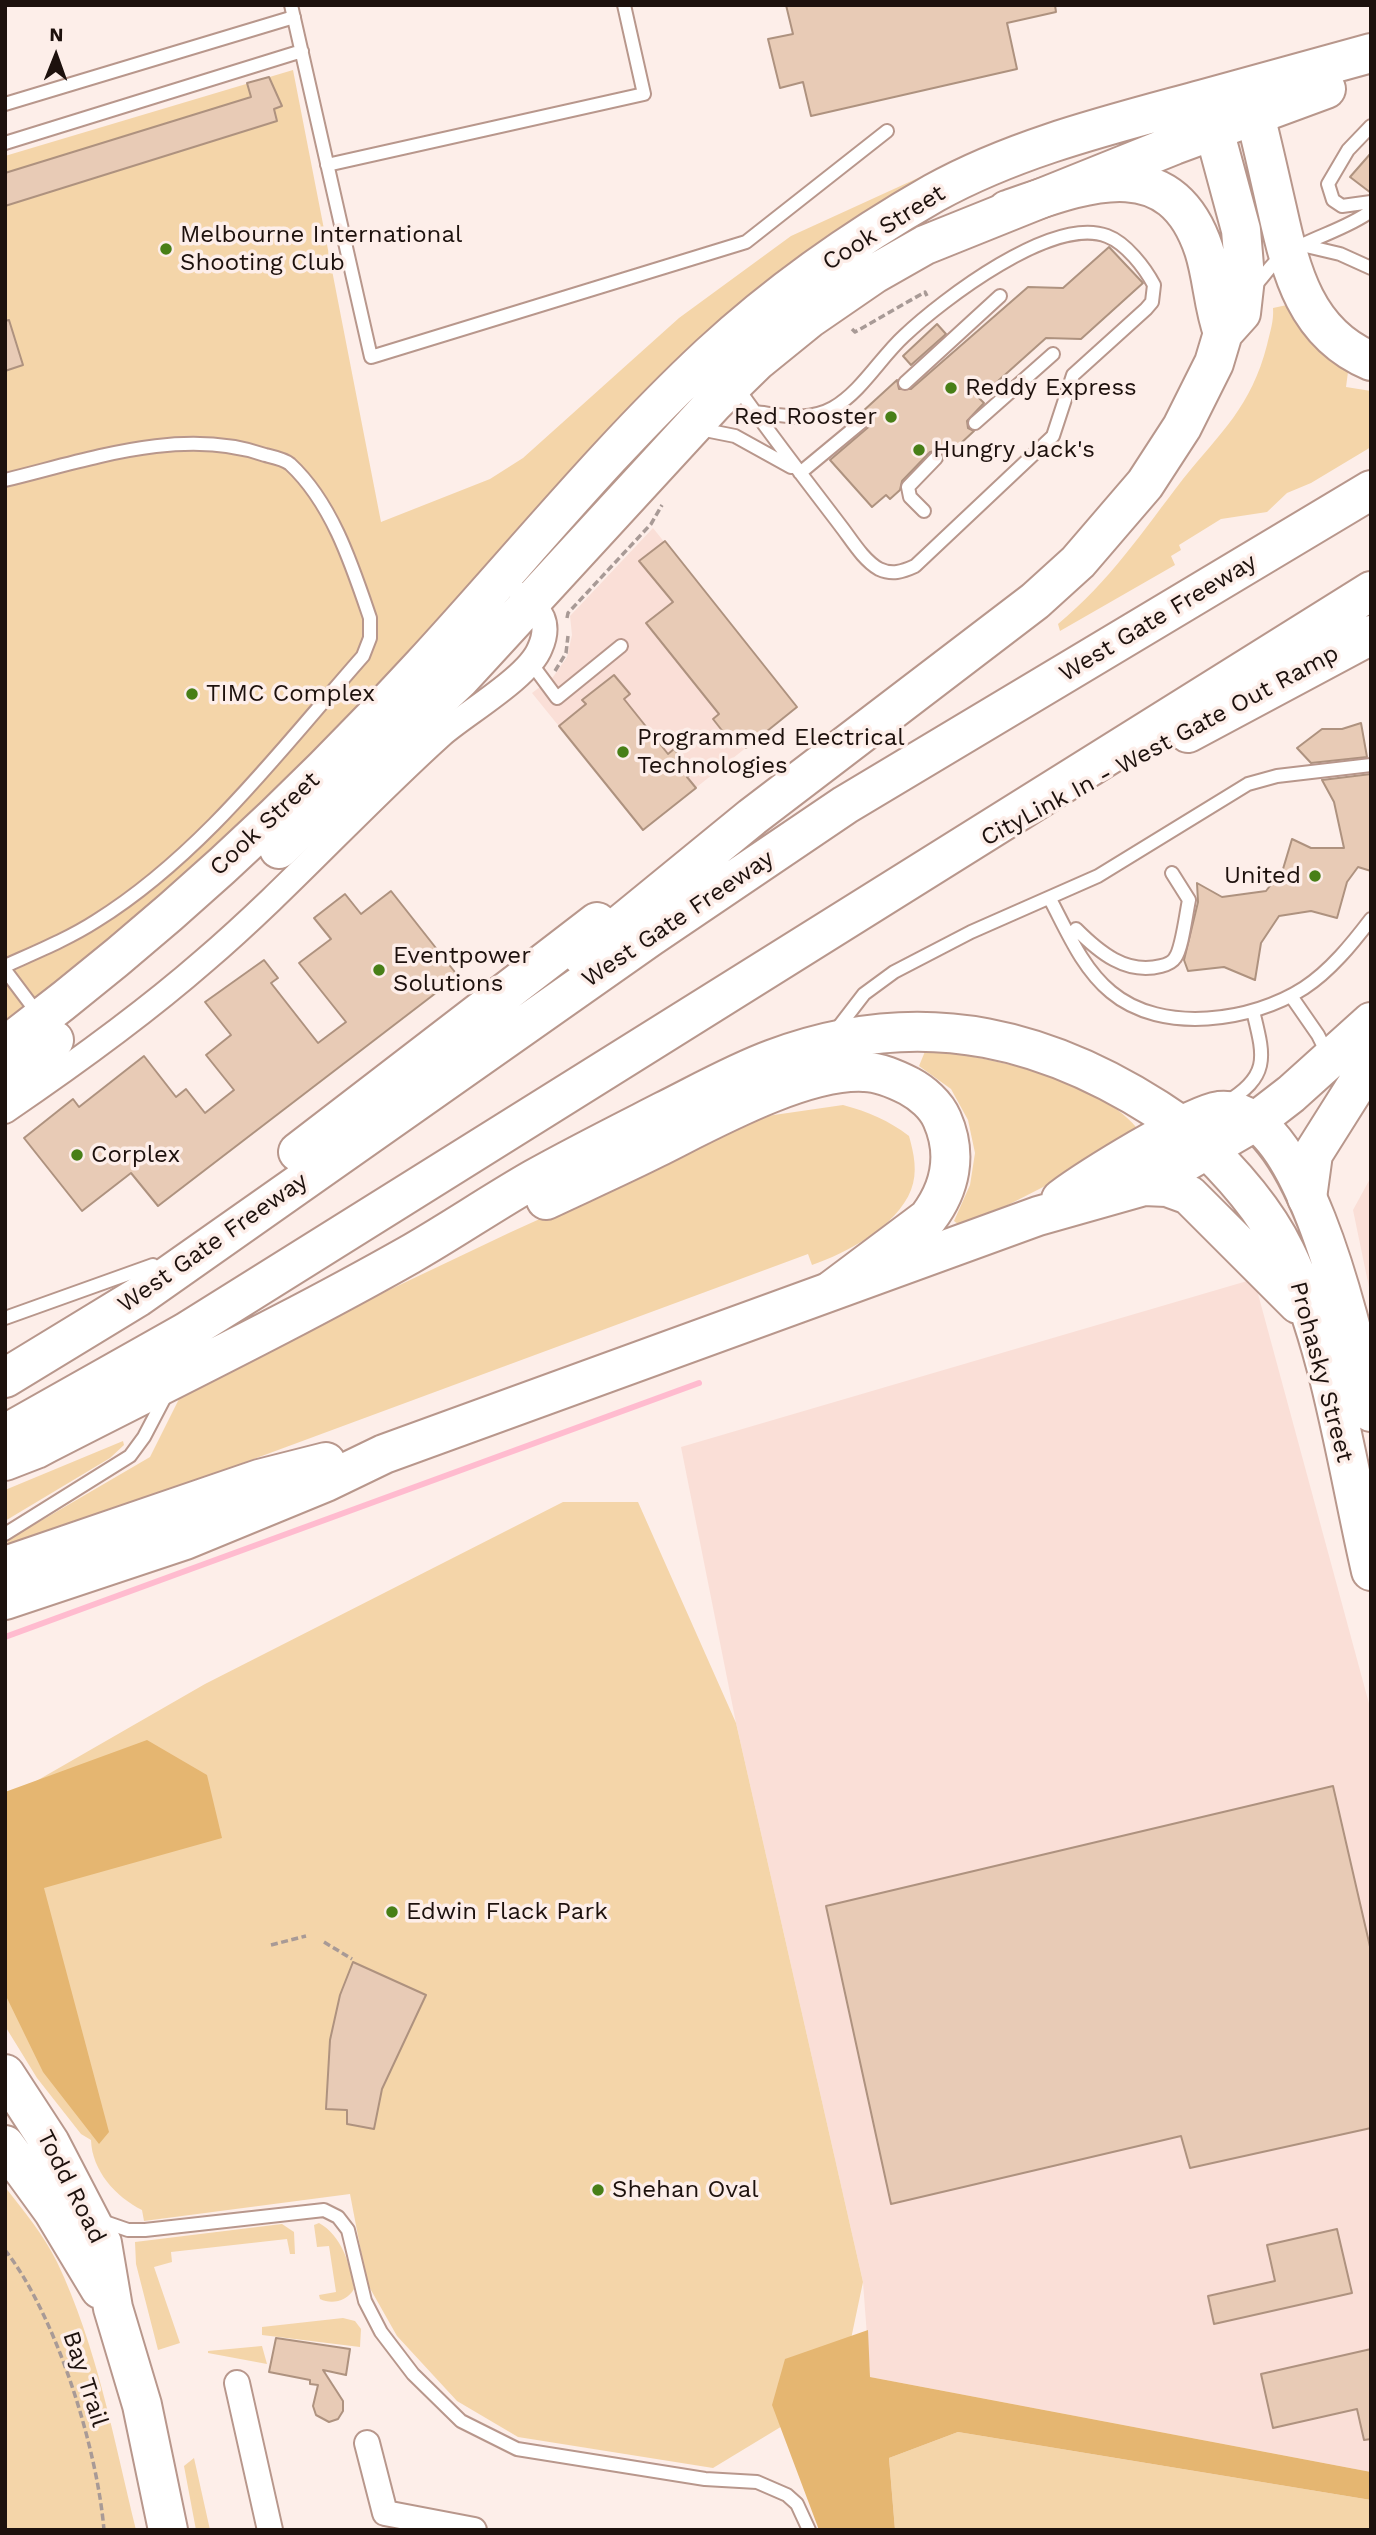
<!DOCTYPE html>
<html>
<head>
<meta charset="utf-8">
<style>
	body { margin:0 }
	#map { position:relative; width:1376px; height:2535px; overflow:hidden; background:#fdeee9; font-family:"Work Sans",sans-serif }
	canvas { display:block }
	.frame { position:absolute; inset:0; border:7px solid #1d110d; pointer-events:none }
	.north { position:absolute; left:21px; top:21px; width:70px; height:70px; -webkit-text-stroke:5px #fdeee9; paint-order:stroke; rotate:1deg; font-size:19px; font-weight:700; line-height:28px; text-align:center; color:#1d110d }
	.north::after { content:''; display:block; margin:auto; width:24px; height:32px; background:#1d110d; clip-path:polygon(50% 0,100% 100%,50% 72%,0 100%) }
</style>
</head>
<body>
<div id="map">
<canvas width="1376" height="2535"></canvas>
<div class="frame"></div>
<div class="north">N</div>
</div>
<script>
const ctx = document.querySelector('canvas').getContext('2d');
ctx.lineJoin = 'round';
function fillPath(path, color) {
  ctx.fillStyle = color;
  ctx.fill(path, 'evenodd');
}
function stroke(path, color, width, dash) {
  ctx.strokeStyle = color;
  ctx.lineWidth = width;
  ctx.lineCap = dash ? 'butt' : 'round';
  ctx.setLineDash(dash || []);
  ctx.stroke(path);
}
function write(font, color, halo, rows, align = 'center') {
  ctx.font = font + ' "Work Sans",sans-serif';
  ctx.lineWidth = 7;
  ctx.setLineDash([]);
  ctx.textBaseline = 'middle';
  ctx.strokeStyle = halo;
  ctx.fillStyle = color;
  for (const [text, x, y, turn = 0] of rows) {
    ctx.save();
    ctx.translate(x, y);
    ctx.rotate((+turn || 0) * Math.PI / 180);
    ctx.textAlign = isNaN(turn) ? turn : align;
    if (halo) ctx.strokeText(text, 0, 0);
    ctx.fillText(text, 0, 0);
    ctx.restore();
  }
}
fillPath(new Path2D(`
	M 653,528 L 797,707 L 643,830 L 532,693 L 553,677 L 567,657 L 572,635 L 570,616 Z
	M 1371,1177 L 1371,1297 L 1353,1210 Z
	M 1254,1279 L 1371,1711 L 1371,2472 L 870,2377 L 863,2282 L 736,1723 L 681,1447 Z`), '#fadfd7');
fillPath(new Path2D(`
	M 293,70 L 381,522 L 490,479 L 523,458 L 679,318 L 791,236 L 988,146 L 1091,115 L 1141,94 L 1092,117 L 725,316 L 671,366 L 238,848 L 5,1028 L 5,156 Z
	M 1287,305 C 1299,332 1325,354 1348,372 L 1346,387 L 1371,391 L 1371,447 L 1311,483 L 1287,493 L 1267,512 L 1221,519 L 1179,545 L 1181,550 L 1171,556 L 1175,565 L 1060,631 L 1058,624 C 1109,582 1143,531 1183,479 C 1221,432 1251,407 1267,345 C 1270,332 1274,321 1273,308 Z
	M 926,1049 C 989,1058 1101,1078 1141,1133 L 1137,1139 L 963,1228 L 954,1221 L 970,1185 L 975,1153 L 968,1120 L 951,1089 L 919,1066 Z
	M 843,1105 C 869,1112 888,1120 909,1136 C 914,1154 918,1172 911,1190 C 897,1226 847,1253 812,1265 L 808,1254 L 5,1551 L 8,1540 L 150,1457 L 185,1387 L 511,1232 L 767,1116 Z
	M 123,1441 L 124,1445 L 110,1458 L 5,1521 L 5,1490 Z
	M 563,1502 L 638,1502 L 736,1723 L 863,2282 L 840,2391 L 713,2468 L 518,2437 L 457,2401 L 397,2336 L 367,2283 L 350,2194 L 144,2221 L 142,2210 C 116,2197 92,2171 91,2140 L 81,2134 L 37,2078 L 5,2026 L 5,1799 L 205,1684 Z
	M 5,2187 C 24,2211 43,2234 57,2262 C 97,2346 114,2440 136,2530 L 5,2530 Z
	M 319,2223 C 341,2235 351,2265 354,2289 C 347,2301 332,2305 320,2299 L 319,2295 L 336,2292 L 329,2246 L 317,2247 L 314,2225 Z
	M 282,2224 L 294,2232 L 295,2254 L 290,2254 L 287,2239 L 171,2252 L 172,2262 L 154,2267 L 180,2343 L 158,2350 L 136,2264 L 135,2242 Z
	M 343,2318 L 355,2321 L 361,2329 L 360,2347 L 262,2335 L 262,2327 Z
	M 262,2346 L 267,2364 L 208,2353 L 208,2351 Z
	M 958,2432 L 1371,2500 L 1371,2530 L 895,2530 L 889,2458 Z
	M 194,2458 L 210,2530 L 196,2530 L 184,2466 Z`), '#f4d5a9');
fillPath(new Path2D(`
	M 147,1740 L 207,1775 L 222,1838 L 44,1888 L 109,2132 L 99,2144 L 43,2072 L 5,1994 L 5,1792 Z
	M 868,2330 L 870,2377 L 1371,2472 L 1371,2500 L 958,2432 L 889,2458 L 895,2530 L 819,2530 L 772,2405 L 785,2359 Z`), '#e5b671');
stroke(new Path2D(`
	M 5,1637 L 699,1383`), '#ffbbcf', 6);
const building = new Path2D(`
	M 786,5 L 1055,5 L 1056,12 L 1007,23 L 1017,69 L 811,116 L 803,82 L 780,88 L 768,39 L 793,34 Z
	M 269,77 L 282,106 L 274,109 L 277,121 L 5,206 L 5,173 L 251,97 L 247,83 Z
	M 1371,153 L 1371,193 L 1350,177 Z
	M 1109,247 L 1143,283 L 1081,339 L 1046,338 L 979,398 L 984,403 L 967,421 L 968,428 L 974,431 L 945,458 L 939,450 L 930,452 L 902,481 L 900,490 L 890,499 L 886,495 L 872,507 L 830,460 L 872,424 L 870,414 L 862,412 L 897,380 L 899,389 L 911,389 L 1028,287 L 1063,288 Z
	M 9,320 L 23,365 L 5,371 L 5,321 Z
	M 937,324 L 946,334 L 911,365 L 903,356 Z
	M 665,541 L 797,707 L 746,748 L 737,737 L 731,742 L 713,719 L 719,714 L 646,623 L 673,602 L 639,561 Z
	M 614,675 L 630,694 L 624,699 L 668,754 L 674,749 L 693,773 L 687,777 L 696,788 L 643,830 L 559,726 L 586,704 L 582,700 Z
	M 1361,723 L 1367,757 L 1311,763 L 1297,748 L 1322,729 L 1342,729 Z
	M 1371,774 L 1371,871 L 1358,867 L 1347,882 L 1337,918 L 1311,911 L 1279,916 L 1261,943 L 1255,980 L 1224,967 L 1188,971 L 1184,960 L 1198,902 L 1197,883 L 1222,897 L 1266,891 L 1283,869 L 1292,839 L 1311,848 L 1344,848 L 1334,802 L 1322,780 Z
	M 391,891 L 458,976 L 158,1206 L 131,1173 L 82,1211 L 24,1138 L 73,1099 L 79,1107 L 144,1056 L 176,1097 L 186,1089 L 205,1113 L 234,1090 L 206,1055 L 231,1035 L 205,1002 L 264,960 L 278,978 L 271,983 L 318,1043 L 346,1022 L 299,963 L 331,939 L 314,918 L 345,894 L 361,914 Z
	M 1333,1786 L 1371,1951 L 1371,2128 L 1190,2168 L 1181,2136 L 891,2204 L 826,1906 Z
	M 353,1962 L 426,1995 L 382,2089 L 374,2129 L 347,2124 L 347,2110 L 326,2109 L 330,2040 L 340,1995 Z
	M 1337,2229 L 1352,2293 L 1214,2324 L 1208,2296 L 1275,2281 L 1267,2245 Z
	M 276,2338 L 350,2349 L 346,2375 L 323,2370 L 343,2401 L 343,2411 L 338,2419 L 329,2422 L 316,2415 L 313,2406 L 318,2385 L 310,2384 L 310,2380 L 269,2372 Z
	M 1371,2349 L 1371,2439 L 1364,2440 L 1357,2409 L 1273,2428 L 1261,2374 Z`);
fillPath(building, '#e8cbb6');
stroke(building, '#ae927f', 2);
const service = new Path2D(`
	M 291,5 L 371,357 L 746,242 L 887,131
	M 5,104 L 294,17
	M 1371,126 L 1348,150 L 1328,184 L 1333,200 L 1342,206 L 1371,202
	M 5,143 L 302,51
	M 327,165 L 644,94 L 624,5
	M 1306,246 L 1340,254 L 1371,268
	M 1253,287 C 1263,279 1269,266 1279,259 C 1306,238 1342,232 1371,211
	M 905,383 L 1000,296
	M 737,387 C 770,434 805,479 840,525 C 851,539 863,560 879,569 C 892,575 902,572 915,566 L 1053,436 L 1073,375 L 1146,309 L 1152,302 L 1154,285 C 1145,268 1126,243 1107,236 C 1053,215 942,300 904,336 C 880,358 862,391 833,408 C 808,422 781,415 755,412
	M 975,423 L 1053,354
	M 700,429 L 735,436 L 791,467
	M 800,473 L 864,420
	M 5,480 C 88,460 182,426 265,455 C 273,457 284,459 290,464 C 332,503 352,565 370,618 L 370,638 L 363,656 C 281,749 202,855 96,921 C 68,939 36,952 5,966
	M 924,511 L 910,497 L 908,487 L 936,458
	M 531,663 L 557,698 L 621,646
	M 1050,899 C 1067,931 1082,968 1111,992 C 1162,1035 1253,1021 1304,988 C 1330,971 1352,944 1371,919
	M 1076,929 C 1099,952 1126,975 1161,966 C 1165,965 1172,963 1175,958 C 1182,949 1186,914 1189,900 L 1172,873
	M 5,970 L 38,1014
	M 1291,996 L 1318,1035 L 1328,1055
	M 834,1033 L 864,994 L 894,972 L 971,932 L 1098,876 L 1248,784 L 1277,776 L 1371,765
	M 1225,1103 C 1271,1076 1264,1056 1253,1011
	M 5,1318 L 153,1265
	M 5,1534 L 130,1456 L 144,1437 L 166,1395
	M 102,2221 L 128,2230 L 145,2230 L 324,2210 L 338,2217 L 348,2230 L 365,2301 L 381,2332 L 413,2374 L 461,2421 L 517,2449 L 705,2479 L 757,2482 L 787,2495 L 797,2504 L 809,2530`);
const minor = new Path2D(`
	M 5,1111 C 74,1064 141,1016 204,961 C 287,890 360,808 441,735 C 466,713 529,677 540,648 C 551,623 541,610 522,595
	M 237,2383 L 270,2530
	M 367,2443 L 385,2513 L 474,2530`);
const primary = new Path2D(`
	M 279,849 L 460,679 L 714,403 L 757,361 L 810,318 L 874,274 L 925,245 L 1174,145 L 1326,89
	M 5,1046 C 155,933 294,806 421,667 C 517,563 606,452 710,355 C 777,293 855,238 934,193 C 1017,147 1113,124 1204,99 C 1260,84 1315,68 1371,53
	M 5,1078 L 54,1040
	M 1191,1134 C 1228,1168 1263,1206 1285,1251 C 1330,1341 1348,1472 1371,1571
	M 1144,1186 L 1167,1187 L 1189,1195 L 1298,1304
	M 1061,1199 C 1088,1179 1190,1115 1219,1111 C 1306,1102 1356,1349 1371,1412
	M 5,1566 L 259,1479 L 326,1462
	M 5,1600 L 185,1540 L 326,1482 L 384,1454 L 1038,1216 L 1144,1186 L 1256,1121
	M 5,2074 L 50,2143 L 102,2243 L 113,2308 L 142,2405 L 168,2530
	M 5,2145 L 53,2211 L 100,2289`);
const motorway = new Path2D(`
	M 1255,115 C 1263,147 1270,178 1277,209 C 1291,272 1306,334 1371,361
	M 1007,210 C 1083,184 1170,148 1204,250 C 1213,278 1213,306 1223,333
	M 1188,733 L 1371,635
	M 582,956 L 752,817 L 1035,601 L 1078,562 L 1145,484 L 1182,427 L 1214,363 L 1223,333 L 1241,313 L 1245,278 L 1241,230 L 1214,130
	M 1256,1121 L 1291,1094 L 1371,1022
	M 298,1152 L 597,922
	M 1307,1198 L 1313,1154 L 1371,1062
	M 546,1200 C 582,1183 620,1166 656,1148 C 710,1121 803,1069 864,1072 C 880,1072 895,1079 909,1086 C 922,1093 936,1105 942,1119 C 958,1155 950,1189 928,1218 L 832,1290
	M 5,1378 L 138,1297 L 650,937 L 845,805 L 1371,490
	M 5,1434 L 186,1332 L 1371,591
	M 5,1461 L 36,1449 C 160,1385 287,1324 409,1255 C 451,1231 492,1203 534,1179 C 577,1155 621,1133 664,1111 C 700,1093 735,1073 773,1059 C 923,1003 1055,1037 1182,1126`);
stroke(service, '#b8978c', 16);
stroke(minor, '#b8978c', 28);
stroke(primary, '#b8978c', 42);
stroke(motorway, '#b8978c', 42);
stroke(new Path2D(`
	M 852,329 L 855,332 L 925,292 L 927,296
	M 567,618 L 568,613 L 651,524 L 662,505
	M 555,671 L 566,653 L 568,636
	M 324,1942 L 352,1959
	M 271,1945 L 306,1936
	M 5,2250 C 56,2315 97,2447 104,2530`), '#a89a96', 3.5, [7, 3.5]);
stroke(service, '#fff', 12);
stroke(minor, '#fff', 24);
stroke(primary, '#fff', 38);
stroke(motorway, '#fff', 38);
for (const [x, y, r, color] of [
	[166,249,7,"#487f17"],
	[951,388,7,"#487f17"],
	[891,417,7,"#487f17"],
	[919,450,7,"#487f17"],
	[192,694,7,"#487f17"],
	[623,752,7,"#487f17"],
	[1315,876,7,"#487f17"],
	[379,970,7,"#487f17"],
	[77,1155,7,"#487f17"],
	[392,1912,7,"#487f17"],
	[598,2190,7,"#487f17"]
]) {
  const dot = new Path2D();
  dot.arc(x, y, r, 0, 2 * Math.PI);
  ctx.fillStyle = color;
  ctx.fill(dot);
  stroke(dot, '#fdeee9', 2.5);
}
write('24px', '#1d110d', '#fdeee9', [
	["Cook Street",884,228,-32],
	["West Gate Freeway",1158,618,-31],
	["CityLink In - West Gate Out Ramp",1160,746,-28],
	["Cook Street",265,824,-43],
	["West Gate Freeway",678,919,-34],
	["West Gate Freeway",213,1243,-35],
	["Prohasky Street",1321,1372,75],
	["Todd Road",71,2187,63],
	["Bay Trail",85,2379,72]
]);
write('24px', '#1d110d', '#fdeee9', [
	["Melbourne International",180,235],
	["Shooting Club",180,263],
	["Reddy Express",965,388],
	["Red Rooster",877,417,"right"],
	["Hungry Jack's",933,450],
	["TIMC Complex",206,694],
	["Programmed Electrical",637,738],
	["Technologies",637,766],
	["United",1301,876,"right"],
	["Eventpower",393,956],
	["Solutions",393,984],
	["Corplex",91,1155],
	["Edwin Flack Park",406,1912],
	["Shehan Oval",612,2190]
], 'left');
</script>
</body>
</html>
